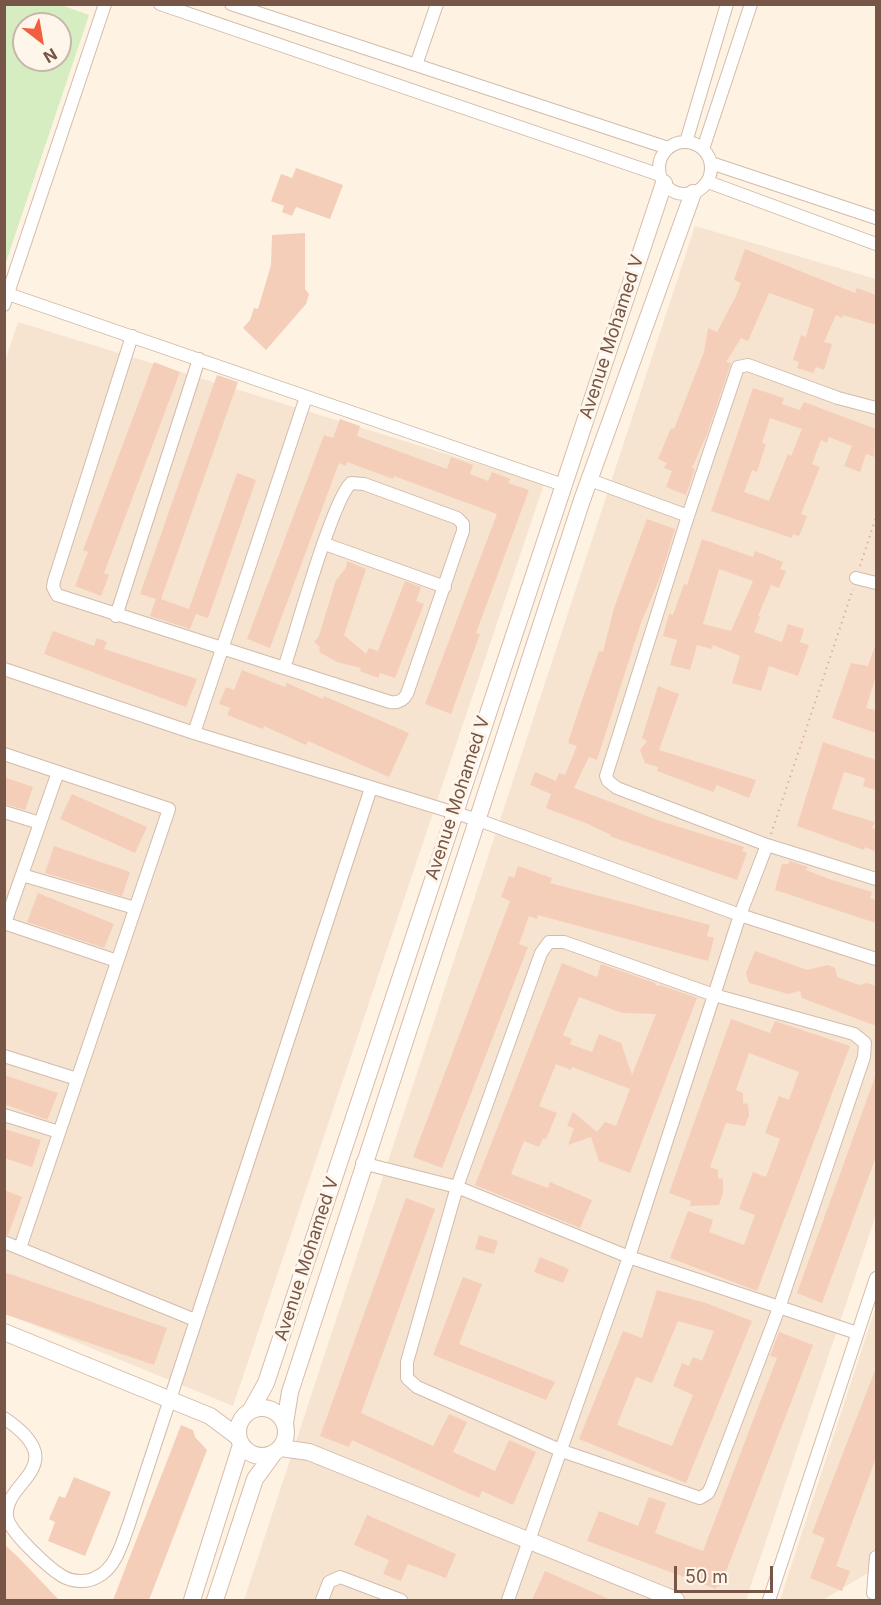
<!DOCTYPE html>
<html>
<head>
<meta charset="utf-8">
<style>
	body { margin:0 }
	#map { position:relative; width:881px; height:1605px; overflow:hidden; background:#fef2e3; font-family:Inter,sans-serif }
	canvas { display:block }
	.frame { position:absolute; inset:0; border:6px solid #785647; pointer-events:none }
	.north { position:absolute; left:12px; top:12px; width:60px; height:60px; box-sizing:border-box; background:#fff6eb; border:2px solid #c9b6a9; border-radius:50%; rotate:149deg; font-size:16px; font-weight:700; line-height:24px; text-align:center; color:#785647 }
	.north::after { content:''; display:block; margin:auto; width:21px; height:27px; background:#f15f3f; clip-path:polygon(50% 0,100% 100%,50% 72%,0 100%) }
	.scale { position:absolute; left:674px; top:1566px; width:99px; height:27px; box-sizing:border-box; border:3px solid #785647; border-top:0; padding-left:8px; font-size:18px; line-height:21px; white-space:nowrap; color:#785647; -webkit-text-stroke:4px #fff6eb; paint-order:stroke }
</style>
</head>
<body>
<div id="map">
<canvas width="881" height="1605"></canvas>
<div class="frame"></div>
<div class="north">N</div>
<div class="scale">50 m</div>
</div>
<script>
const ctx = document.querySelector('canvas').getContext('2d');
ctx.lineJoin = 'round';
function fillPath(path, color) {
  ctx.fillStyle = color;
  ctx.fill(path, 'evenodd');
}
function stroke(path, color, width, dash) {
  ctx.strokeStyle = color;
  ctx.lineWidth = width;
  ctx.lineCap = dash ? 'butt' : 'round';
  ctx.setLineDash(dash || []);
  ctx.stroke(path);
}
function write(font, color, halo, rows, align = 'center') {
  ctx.font = font + ' Inter,sans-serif';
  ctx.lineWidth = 6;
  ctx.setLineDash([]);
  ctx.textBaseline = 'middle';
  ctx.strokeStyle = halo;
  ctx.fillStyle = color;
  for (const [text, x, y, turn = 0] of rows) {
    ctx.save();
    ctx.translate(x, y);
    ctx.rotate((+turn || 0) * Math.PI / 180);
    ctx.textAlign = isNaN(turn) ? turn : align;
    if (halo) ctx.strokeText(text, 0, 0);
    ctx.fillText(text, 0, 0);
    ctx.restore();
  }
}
fillPath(new Path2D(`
	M 695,226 L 876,279 L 876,1215 L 746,1600 L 244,1600 Z
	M 18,322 L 544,484 L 233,1406 L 5,1313 L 4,364 Z
	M 876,1306 L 876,1568 L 823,1600 L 780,1600 Z`), '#f6e4d1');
fillPath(new Path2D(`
	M 5,4 L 61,5 L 89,15 L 5,265 ZM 24,24 L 60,24 L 60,60 L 24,60 Z`), '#d5edc1');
fillPath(new Path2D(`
	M 296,168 L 343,185 L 330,219 L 296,207 L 292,216 L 282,212 L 284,206 L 271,201 L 281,174 L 292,178 Z
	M 305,233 L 305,289 L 309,294 L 306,304 L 266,350 L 243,328 L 250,320 L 254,308 L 258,309 L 271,265 L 272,235 Z
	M 745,249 L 855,293 L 857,288 L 876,295 L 876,325 L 843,315 L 842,318 L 836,315 L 824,342 L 832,344 L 824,370 L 816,367 L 813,373 L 797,368 L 799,362 L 793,360 L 801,335 L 806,337 L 814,309 L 769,293 L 748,341 L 741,338 L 726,362 L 731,363 L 707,434 L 692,468 L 695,469 L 686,495 L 666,487 L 672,471 L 664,468 L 667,463 L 658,459 L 671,428 L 674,429 L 704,352 L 708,328 L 717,332 L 736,296 L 741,283 L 734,280 Z
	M 154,362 L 180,372 L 104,573 L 109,575 L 101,596 L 75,586 L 88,552 L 83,550 Z
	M 217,375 L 238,382 L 161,599 L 189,609 L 237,473 L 256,480 L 208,618 L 196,614 L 190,629 L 150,616 L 156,599 L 140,594 Z
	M 753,388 L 784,398 L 782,404 L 800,410 L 804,402 L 876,429 L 874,457 L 866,454 L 860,472 L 844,466 L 852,446 L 829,437 L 827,443 L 821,440 L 812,464 L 820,467 L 801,514 L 807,516 L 799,536 L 793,534 L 792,538 L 711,511 ZM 770,418 L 802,429 L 791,456 L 788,454 L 769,501 L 744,492 L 752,470 L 757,472 L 766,444 L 762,443 Z
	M 340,419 L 360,426 L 357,436 L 447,469 L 451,457 L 473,465 L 470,474 L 488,481 L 492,472 L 510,479 L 508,483 L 529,490 L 476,633 L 480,634 L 451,714 L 425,704 L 497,514 L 394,476 L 393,479 L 347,462 L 346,466 L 339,463 L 270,648 L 247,639 L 324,435 L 333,438 Z
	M 647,519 L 675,529 L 661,575 L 641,623 L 597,760 L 589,757 L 574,788 L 660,821 L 744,847 L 742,851 L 747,853 L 737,880 L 609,836 L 611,835 L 588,824 L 546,808 L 551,794 L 530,785 L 535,772 L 556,781 L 559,773 L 565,775 L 577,746 L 568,743 L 576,718 L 599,651 L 603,652 L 614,608 Z
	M 702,539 L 753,557 L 755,551 L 783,562 L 780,569 L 786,571 L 779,588 L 771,585 L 758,616 L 760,617 L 754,632 L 782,642 L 788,624 L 804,629 L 800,642 L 809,645 L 798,676 L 769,666 L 761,691 L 732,683 L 740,656 L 713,645 L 712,649 L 697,645 L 690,670 L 670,665 L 677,640 L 663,636 L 669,614 L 673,615 L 684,584 L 687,585 ZM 719,569 L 753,581 L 731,631 L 703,624 Z
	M 347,561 L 366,569 L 344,635 L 366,654 L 369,648 L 378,651 L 405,581 L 421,587 L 416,601 L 424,604 L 395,678 L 380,673 L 378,678 L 360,671 L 361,668 L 337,662 L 319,652 L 320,647 L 314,642 L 319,636 L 336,580 L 346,568 Z
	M 53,631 L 94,646 L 97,638 L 107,642 L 104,649 L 197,679 L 186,707 L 44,654 Z
	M 875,646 L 876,676 L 866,708 L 876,710 L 876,733 L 832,718 L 851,663 L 868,666 Z
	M 242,670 L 285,687 L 287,683 L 323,699 L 324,696 L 409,733 L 389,777 L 308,741 L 306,745 L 264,726 L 263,729 L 227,715 L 230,708 L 219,704 L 226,687 L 234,690 Z
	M 658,686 L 679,694 L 659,750 L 756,780 L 749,798 L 717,785 L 713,792 L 657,771 L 658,767 L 645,763 L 640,750 L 647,741 L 642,738 Z
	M 823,742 L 876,760 L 876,790 L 863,786 L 865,778 L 844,772 L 832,809 L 875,822 L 872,828 L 876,830 L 876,852 L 865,847 L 864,850 L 797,826 Z
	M 4,777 L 33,787 L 25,810 L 4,804 Z
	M 72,794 L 147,827 L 135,853 L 60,819 Z
	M 54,846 L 130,872 L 122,896 L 45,873 Z
	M 790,861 L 808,867 L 806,870 L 832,880 L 872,892 L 870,898 L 876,900 L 876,923 L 775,890 L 782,864 L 788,864 Z
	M 518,866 L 552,878 L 550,883 L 710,925 L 707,936 L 714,938 L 708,961 L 538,915 L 537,919 L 529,916 L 519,944 L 528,947 L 442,1168 L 413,1157 L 510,901 L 501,897 L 509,876 L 514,878 Z
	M 38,893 L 114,924 L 104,948 L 27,922 Z
	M 755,951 L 807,970 L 828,965 L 835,968 L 837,977 L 859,985 L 867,983 L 876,986 L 876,1026 L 802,998 L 800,991 L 788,994 L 749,983 L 746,973 Z
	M 562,963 L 597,977 L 601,964 L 655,983 L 656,986 L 660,985 L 697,998 L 630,1173 L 599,1161 L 591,1137 L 568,1145 L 574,1128 L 567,1126 L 573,1112 L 597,1132 L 605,1122 L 616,1126 L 630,1089 L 572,1067 L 571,1070 L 556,1064 L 539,1106 L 557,1113 L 546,1139 L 543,1138 L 539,1147 L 524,1141 L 511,1174 L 548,1188 L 550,1182 L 592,1200 L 580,1228 L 475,1185 ZM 579,997 L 622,1013 L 656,1014 L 632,1075 L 621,1043 L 599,1034 L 592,1052 L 570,1044 L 572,1039 L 563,1035 Z
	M 731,1019 L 770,1033 L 775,1021 L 850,1046 L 757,1291 L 670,1258 L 688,1211 L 713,1220 L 709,1232 L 744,1245 L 755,1215 L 739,1209 L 753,1172 L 766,1177 L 780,1139 L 765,1133 L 779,1096 L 789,1100 L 799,1072 L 749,1053 L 736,1090 L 743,1093 L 743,1103 L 748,1104 L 749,1115 L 745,1126 L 726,1123 L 710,1167 L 718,1170 L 718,1178 L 723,1179 L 723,1193 L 719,1205 L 690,1206 L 691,1201 L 669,1193 Z
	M 4,1075 L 58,1093 L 47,1120 L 4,1104 Z
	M 875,1077 L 876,1157 L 822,1303 L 797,1293 Z
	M 4,1129 L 41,1140 L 32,1167 L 4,1158 Z
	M 4,1190 L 22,1197 L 8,1235 L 4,1234 Z
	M 406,1198 L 435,1209 L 361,1413 L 433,1446 L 449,1414 L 467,1422 L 453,1452 L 495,1471 L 509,1440 L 536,1452 L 513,1505 L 482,1491 L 479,1498 L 352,1440 L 349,1447 L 320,1436 Z
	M 479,1235 L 498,1241 L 494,1254 L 475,1249 Z
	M 540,1257 L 569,1269 L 563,1283 L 534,1272 Z
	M 4,1272 L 167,1328 L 154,1365 L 4,1314 Z
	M 463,1277 L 482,1284 L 459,1344 L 555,1382 L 546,1400 L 433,1355 Z
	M 657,1290 L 706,1303 L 752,1321 L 686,1483 L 579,1439 L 623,1331 L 642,1338 ZM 678,1321 L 714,1331 L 702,1361 L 693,1357 L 689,1366 L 682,1363 L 673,1386 L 693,1395 L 672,1446 L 617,1425 L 636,1377 L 652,1383 Z
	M 779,1332 L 813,1345 L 720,1587 L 717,1586 L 716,1589 L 587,1541 L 599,1511 L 638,1526 L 649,1497 L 666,1503 L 655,1533 L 703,1551 L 777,1358 L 770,1356 Z
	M 876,1368 L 876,1458 L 836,1566 L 850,1571 L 842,1591 L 810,1578 L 825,1538 L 812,1533 Z
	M 181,1425 L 193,1430 L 195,1437 L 207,1450 L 149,1600 L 113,1600 Z
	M 74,1477 L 111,1492 L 85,1556 L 48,1541 L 55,1522 L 49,1519 L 59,1496 L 65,1498 Z
	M 367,1515 L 456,1554 L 446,1578 L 408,1564 L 401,1581 L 383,1574 L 389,1560 L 354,1545 Z
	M 4,1544 L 19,1558 L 59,1600 L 4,1600 Z
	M 545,1571 L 611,1600 L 532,1600 Z`), '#f5ceb9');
const street = new Path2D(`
	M 160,4 L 660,175
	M 231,4 L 668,148
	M 416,65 L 437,4
	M659 168a26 26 0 1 1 52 0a26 26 0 1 1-52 0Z
	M 686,142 L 727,4
	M 703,149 L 751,4
	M 711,163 L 876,218
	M 708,182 L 876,244
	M 8,294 L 563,485
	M 4,305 L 105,4
	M 132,336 L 54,581 L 53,587 L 57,595 L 390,702 C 398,703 403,701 407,694 L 463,531 L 463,524 L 457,518 L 364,484 L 351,483 C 332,500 295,636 284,668
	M 876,408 L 838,398 L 748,365 L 738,367 L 688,516 L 606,776 L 608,781 L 617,788 L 767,845 L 876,879
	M 590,480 L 688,516
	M 325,544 L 445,587
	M 856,578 L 876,583
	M 116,616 L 199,359
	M 4,669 L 194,733 L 478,820 L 740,915 L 876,959
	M 194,733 L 306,397
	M 4,754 L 169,809 L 20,1248
	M 4,812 L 40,823
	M 22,875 L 135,908
	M 4,923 L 117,961
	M 5,923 L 58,772
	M 549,942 L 564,942 L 714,995 L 854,1034 L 865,1043 L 864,1057 L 779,1308 L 711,1487 L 708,1493 L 700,1498 L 562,1451 L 417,1387 L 407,1378 L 407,1362 L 457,1187 L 541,953 Z
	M 4,1056 L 77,1079
	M 4,1115 L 59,1132
	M 362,1163 L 457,1187 L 629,1257 L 857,1333
	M 4,1242 L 195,1320
	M 4,1418 C 75,1466 3,1481 7,1516 C 8,1531 49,1568 62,1576 C 72,1582 87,1583 97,1577 C 116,1568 122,1543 129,1524 L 371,788
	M 873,1593 L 876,1557
	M 322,1600 L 329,1582 L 340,1577 L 401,1600
	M 508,1600 L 629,1257 L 740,915 L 767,845
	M 769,1600 L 876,1278`);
const secondary = new Path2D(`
	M 4,1332 L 210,1416 L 238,1437
	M238 1432a24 24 0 1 1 48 0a24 24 0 1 1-48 0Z
	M 251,1410 L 266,1383 L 664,183
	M 285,1423 L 290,1392 L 582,500 L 693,193
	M 281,1448 L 309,1452 L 676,1600
	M 192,1600 L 241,1445
	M 215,1600 L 255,1479 L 274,1453`);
stroke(street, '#d2bbab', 14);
stroke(secondary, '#d6bba9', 18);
stroke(new Path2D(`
	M 860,566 L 876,517
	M 771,834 L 853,589`), '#dbb19c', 2, [1.5, 4.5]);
stroke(street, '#fff', 12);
stroke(secondary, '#fff', 16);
write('18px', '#785647', '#fff6eb', [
	["Avenue Mohamed V",612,337,-72],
	["Avenue Mohamed V",458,798,-72],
	["Avenue Mohamed V",307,1259,-72]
]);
</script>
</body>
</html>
